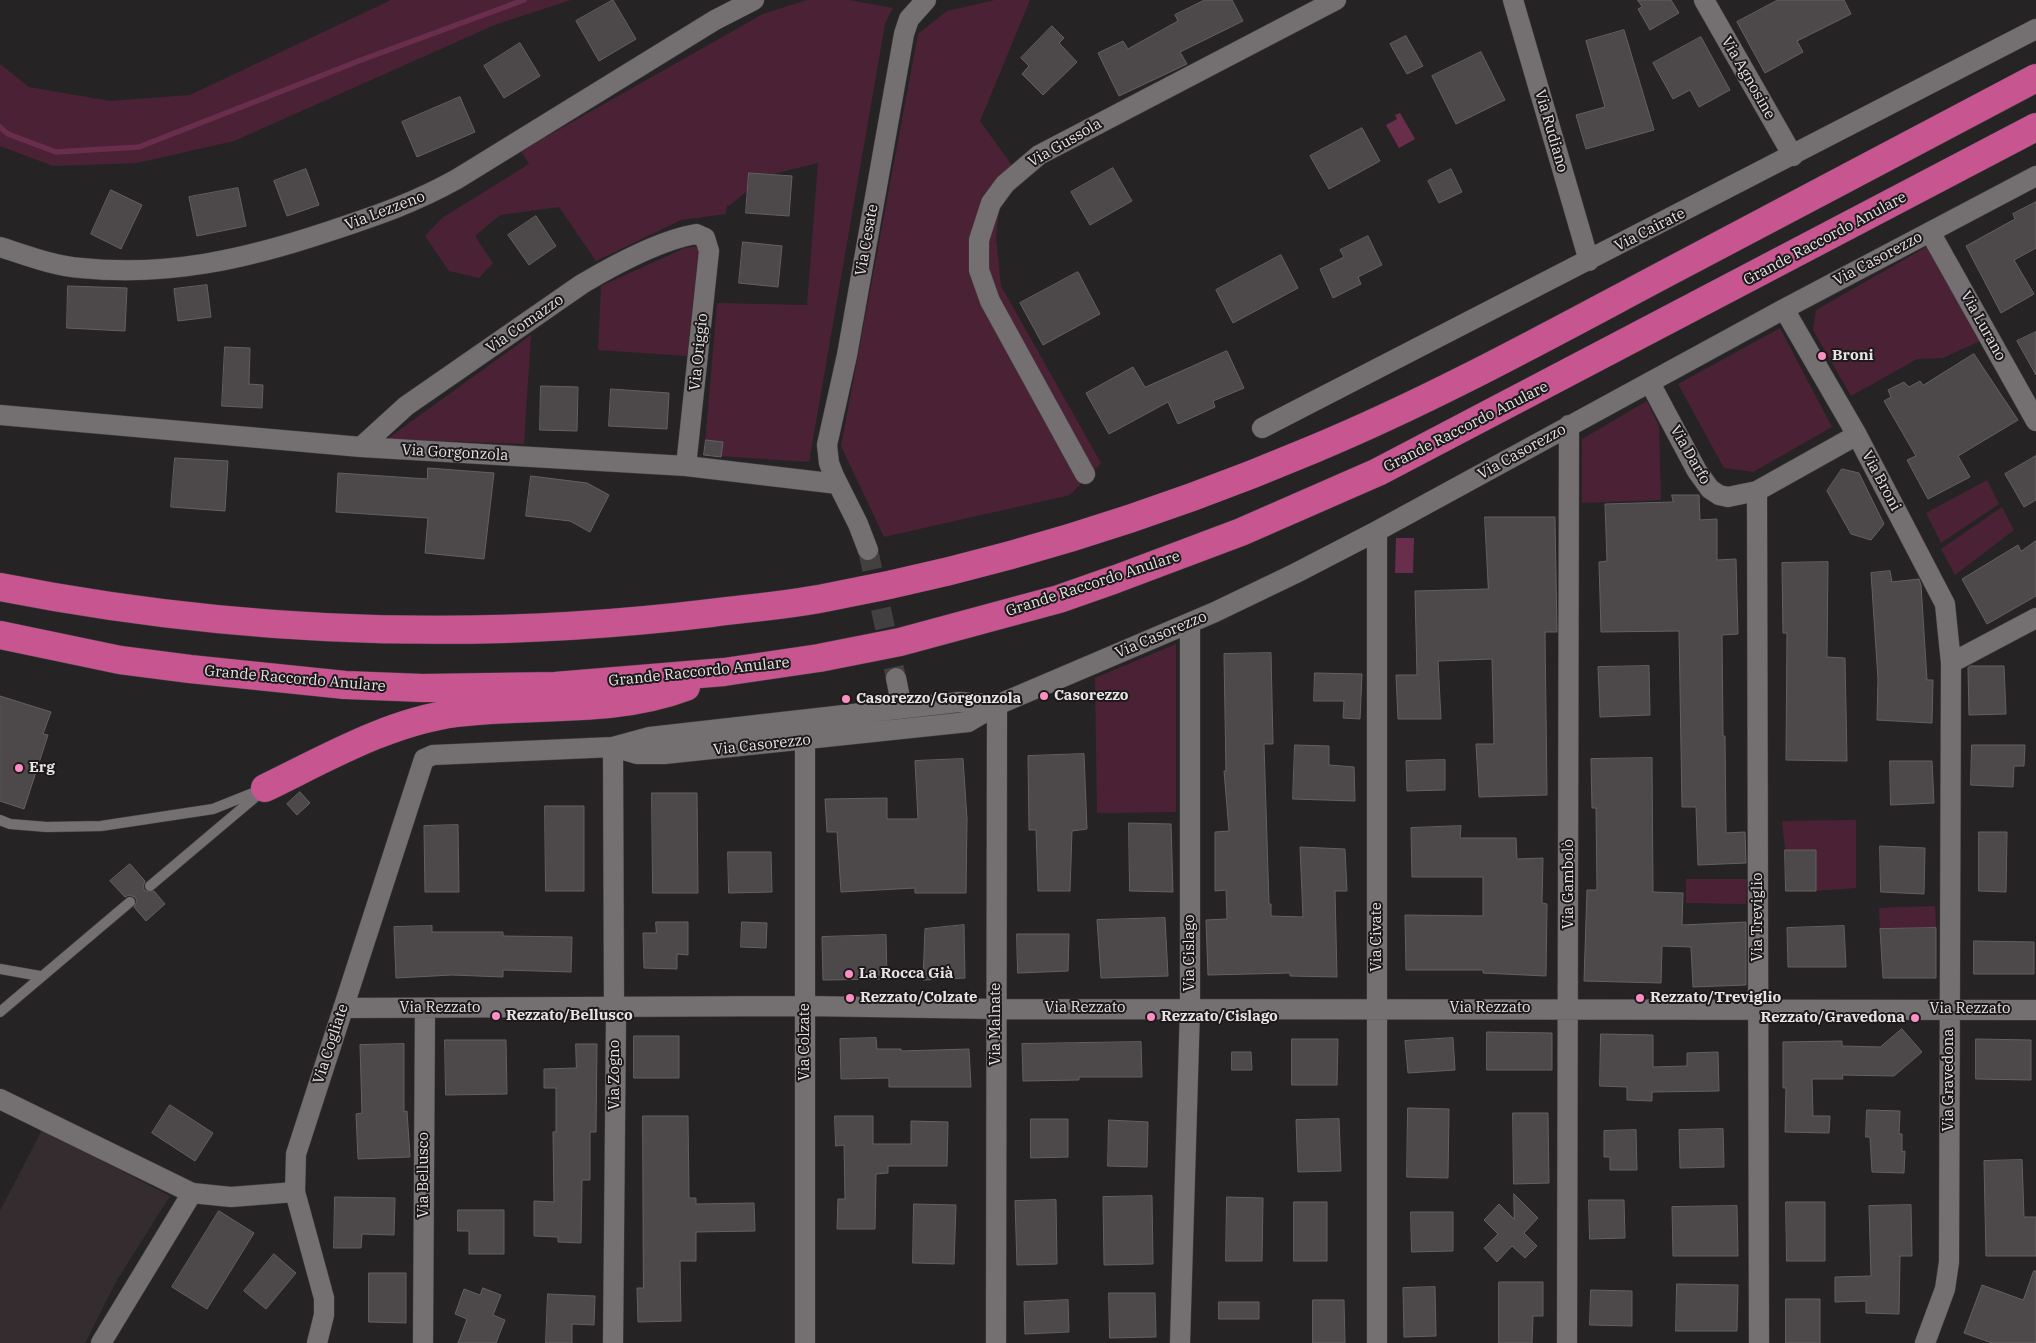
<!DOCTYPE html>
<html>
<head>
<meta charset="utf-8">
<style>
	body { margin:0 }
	canvas { display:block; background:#262324 }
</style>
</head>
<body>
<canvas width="2036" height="1343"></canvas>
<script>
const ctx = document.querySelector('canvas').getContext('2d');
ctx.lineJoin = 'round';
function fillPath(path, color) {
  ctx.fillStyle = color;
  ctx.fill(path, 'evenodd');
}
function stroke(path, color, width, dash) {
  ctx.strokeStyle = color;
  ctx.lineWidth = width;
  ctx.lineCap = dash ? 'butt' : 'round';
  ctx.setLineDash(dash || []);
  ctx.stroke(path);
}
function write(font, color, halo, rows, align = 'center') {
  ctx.font = font + ' "IBM Plex Serif",serif';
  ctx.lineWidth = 4;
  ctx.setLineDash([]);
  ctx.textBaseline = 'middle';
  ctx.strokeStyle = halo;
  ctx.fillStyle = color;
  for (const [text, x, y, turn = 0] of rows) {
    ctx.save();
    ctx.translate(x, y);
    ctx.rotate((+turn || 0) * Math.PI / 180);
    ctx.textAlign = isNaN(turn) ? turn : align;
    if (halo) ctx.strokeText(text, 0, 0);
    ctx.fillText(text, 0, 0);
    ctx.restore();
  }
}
fillPath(new Path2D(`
	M 42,1130 L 170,1196 L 117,1280 L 85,1343 L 0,1343 L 0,1211 Z`), '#352c30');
fillPath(new Path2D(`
	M 391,0 L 571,0 L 497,24 L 234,141 L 137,163 L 53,166 L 0,146 L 0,64 L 29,87 L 110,101 L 190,95 Z
	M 807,0 L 849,0 L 893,8 L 885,24 L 809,462 L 704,455 L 717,303 L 807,305 L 818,163 L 765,176 L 729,206 L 727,205 L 726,214 L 681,220 L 596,261 L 559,207 L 500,215 L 475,236 L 493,263 L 479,278 L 449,271 L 425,236 L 442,218 L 529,164 L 521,151 L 763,14 Z
	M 995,0 L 1030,0 L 980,121 L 1021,178 L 999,211 L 996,238 L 1001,286 L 1101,463 L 1070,495 L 884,537 L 841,446 L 918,34 L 947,11 Z
	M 699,246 L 687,356 L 598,350 L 601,286 L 685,248 Z
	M 1928,246 L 1980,341 L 1943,358 L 1917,359 L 1851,396 L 1813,330 L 1816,310 Z
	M 1780,328 L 1832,427 L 1753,472 L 1724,468 L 1678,384 Z
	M 531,335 L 524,444 L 387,439 Z
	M 1647,401 L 1659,426 L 1661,500 L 1582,503 L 1582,439 Z
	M 1987,480 L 1999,504 L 1941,543 L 1926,513 Z
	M 2002,507 L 2014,530 L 1955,575 L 1941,549 Z
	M 1176,644 L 1176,812 L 1097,813 L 1095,678 Z
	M 1856,820 L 1856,888 L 1815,891 L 1816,850 L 1785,850 L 1782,821 Z
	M 1686,879 L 1747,879 L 1746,904 L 1686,903 Z
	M 1935,906 L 1936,928 L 1880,929 L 1879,908 Z`), '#4a2135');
fillPath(new Path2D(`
	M 1400,113 L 1415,139 L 1399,148 L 1386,125 L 1397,119 L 1395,115 Z
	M 1396,538 L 1414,538 L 1413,573 L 1395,573 Z`), '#6a2e4d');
stroke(new Path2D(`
	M 0,127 L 8,134 L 56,152 L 139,147 L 364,59 L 524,0`), '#6a2e4d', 5.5);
const building = new Path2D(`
	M 613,0 L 636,39 L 599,61 L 576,21 Z
	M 1205,0 L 1232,0 L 1243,21 L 1180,52 L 1187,64 L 1119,96 L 1098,53 L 1123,41 L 1128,49 L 1178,21 L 1175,15 Z
	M 1638,0 L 1671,0 L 1679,13 L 1650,30 L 1638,9 L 1642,7 Z
	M 1778,0 L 1844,0 L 1851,14 L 1797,41 L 1803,52 L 1765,73 L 1737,22 Z
	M 1052,26 L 1064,38 L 1059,43 L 1077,62 L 1043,95 L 1022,74 L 1029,66 L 1021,58 Z
	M 1624,30 L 1654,130 L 1586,149 L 1576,115 L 1605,107 L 1586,41 Z
	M 1406,36 L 1423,66 L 1407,74 L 1390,44 Z
	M 1701,37 L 1730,90 L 1699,107 L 1690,90 L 1673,99 L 1653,63 Z
	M 520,43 L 540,76 L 504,98 L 484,66 Z
	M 1481,52 L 1505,100 L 1456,124 L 1432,76 Z
	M 460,97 L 475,132 L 417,157 L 402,122 Z
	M 1362,128 L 1380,161 L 1329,189 L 1310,156 Z
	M 1113,168 L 1132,201 L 1090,225 L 1071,192 Z
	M 306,169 L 319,205 L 287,216 L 274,181 Z
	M 1451,169 L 1462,192 L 1439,203 L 1428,181 Z
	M 749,173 L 792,176 L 789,216 L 746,213 Z
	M 238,188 L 246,226 L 197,236 L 189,197 Z
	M 111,190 L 142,205 L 121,249 L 91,234 Z
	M 2036,202 L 2036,248 L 2014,260 L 2034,294 L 2001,313 L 1966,246 L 2015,219 L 2013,214 Z
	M 536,216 L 556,246 L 529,265 L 508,235 Z
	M 1368,236 L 1382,265 L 1358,277 L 1361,284 L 1333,298 L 1320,269 L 1344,257 L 1340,250 Z
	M 743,242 L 782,246 L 778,287 L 739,283 Z
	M 1281,255 L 1298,288 L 1233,323 L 1216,290 Z
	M 1078,272 L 1100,314 L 1043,345 L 1020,303 Z
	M 207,285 L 211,317 L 178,321 L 174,289 Z
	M 68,286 L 127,288 L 125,331 L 67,328 Z
	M 2036,332 L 2036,375 L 2017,341 Z
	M 225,347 L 250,348 L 249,384 L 263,385 L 262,408 L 222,406 Z
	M 1227,351 L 1244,388 L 1213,401 L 1215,407 L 1178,424 L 1168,402 L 1109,434 L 1086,393 L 1133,367 L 1145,387 Z
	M 1974,354 L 2018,420 L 1958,456 L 1970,477 L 1928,499 L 1907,460 L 1916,456 L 1884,401 L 1891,397 L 1888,390 L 1904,382 L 1909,387 L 1920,381 L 1923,385 Z
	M 541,386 L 578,387 L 577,431 L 540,430 Z
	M 611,389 L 669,393 L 667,429 L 609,426 Z
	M 706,440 L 723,442 L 721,457 L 704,455 Z
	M 2036,456 L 2036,500 L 2024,507 L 2005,474 Z
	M 175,458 L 228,461 L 225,511 L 171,507 Z
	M 428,468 L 494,473 L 484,559 L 425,553 L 428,518 L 336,512 L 338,473 L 427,479 Z
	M 1842,469 L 1859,473 L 1884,524 L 1871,540 L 1851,534 L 1827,491 Z
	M 531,476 L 587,483 L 609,495 L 590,532 L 570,521 L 526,516 Z
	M 1672,495 L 1699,495 L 1700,520 L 1717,519 L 1717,560 L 1736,559 L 1738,634 L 1722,635 L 1723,736 L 1725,736 L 1726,833 L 1745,832 L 1746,863 L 1698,865 L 1696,807 L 1682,807 L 1679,631 L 1601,632 L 1599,562 L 1607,561 L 1605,504 L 1673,502 Z
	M 1485,517 L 1555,517 L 1557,632 L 1545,632 L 1547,795 L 1479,797 L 1476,744 L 1494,744 L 1492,659 L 1438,661 L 1441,719 L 1398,719 L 1396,675 L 1417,675 L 1415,591 L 1488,589 Z
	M 2036,541 L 2036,596 L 1987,624 L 1962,579 L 2018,545 L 2021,551 Z
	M 1828,562 L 1827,657 L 1845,658 L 1847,761 L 1786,760 L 1787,633 L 1783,633 L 1782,563 Z
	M 1890,571 L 1892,582 L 1919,579 L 1921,585 L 1927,680 L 1933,680 L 1932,723 L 1877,720 L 1878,679 L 1871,573 Z
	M 1271,653 L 1273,744 L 1264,744 L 1269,904 L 1271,904 L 1271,916 L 1303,917 L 1300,847 L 1345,849 L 1347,891 L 1335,891 L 1337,977 L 1290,976 L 1290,973 L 1208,975 L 1206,920 L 1227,919 L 1226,890 L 1215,891 L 1215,832 L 1229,831 L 1224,771 L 1226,771 L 1224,654 Z
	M 1649,666 L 1650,715 L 1600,717 L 1598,667 Z
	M 1970,666 L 2004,666 L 2006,714 L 1969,715 L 1968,668 Z
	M 1315,673 L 1362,674 L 1360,719 L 1343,718 L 1344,701 L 1314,701 Z
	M 0,696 L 51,712 L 43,734 L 48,735 L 24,809 L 0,801 Z
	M 1295,745 L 1329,746 L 1329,765 L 1354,767 L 1355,801 L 1293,799 Z
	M 1972,745 L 2025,745 L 2024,766 L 2014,766 L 2013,787 L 1971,785 Z
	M 1084,754 L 1087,829 L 1072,831 L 1070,891 L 1038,891 L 1036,830 L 1029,830 L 1028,756 Z
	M 1652,758 L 1653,892 L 1683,893 L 1682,925 L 1746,922 L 1746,985 L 1693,987 L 1691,947 L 1662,946 L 1661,983 L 1584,981 L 1587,890 L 1597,890 L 1596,808 L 1592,808 L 1591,759 Z
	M 963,759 L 967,819 L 966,893 L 915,893 L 915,888 L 841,892 L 837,832 L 827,832 L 825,799 L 887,798 L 887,819 L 918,819 L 915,761 Z
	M 1445,760 L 1445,790 L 1407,791 L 1406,761 Z
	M 1890,761 L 1932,761 L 1934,803 L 1891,805 Z
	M 300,792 L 310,803 L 297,815 L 287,804 Z
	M 652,793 L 697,793 L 698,893 L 653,893 Z
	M 545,806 L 584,806 L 584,891 L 546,891 Z
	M 1129,823 L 1171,824 L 1173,892 L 1130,891 Z
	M 458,825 L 459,892 L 425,892 L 424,826 Z
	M 1461,826 L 1460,838 L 1516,838 L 1517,859 L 1543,858 L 1542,903 L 1547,904 L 1546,976 L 1483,973 L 1483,970 L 1406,970 L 1405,915 L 1483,916 L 1483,877 L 1412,877 L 1411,828 Z
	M 1979,832 L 2007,832 L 2006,892 L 1979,891 Z
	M 1880,846 L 1925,848 L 1924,894 L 1881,892 Z
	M 1785,850 L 1816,850 L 1816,891 L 1786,891 Z
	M 728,852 L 771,852 L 772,892 L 729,893 Z
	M 130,864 L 145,881 L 143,887 L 145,891 L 154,891 L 165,904 L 146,921 L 134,907 L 137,901 L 135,897 L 129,895 L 125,897 L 110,881 Z
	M 1165,918 L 1168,976 L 1101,978 L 1097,920 Z
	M 656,922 L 688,922 L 688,955 L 677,954 L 677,969 L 644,968 L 643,933 L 656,933 Z
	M 742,922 L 767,923 L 766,948 L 741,947 Z
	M 964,925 L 965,978 L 923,980 L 925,929 Z
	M 432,926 L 432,932 L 503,932 L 503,936 L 572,937 L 571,972 L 503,970 L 503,977 L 452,975 L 396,978 L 394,927 Z
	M 1844,926 L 1846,967 L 1788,967 L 1787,928 Z
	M 1936,928 L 1936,978 L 1883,978 L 1880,929 Z
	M 1017,934 L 1069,934 L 1068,971 L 1018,973 Z
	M 886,935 L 887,979 L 823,980 L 822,937 Z
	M 1974,941 L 2034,942 L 2034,974 L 1974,974 Z
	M 1902,1029 L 1922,1052 L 1894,1076 L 1842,1075 L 1843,1079 L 1812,1079 L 1813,1116 L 1830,1116 L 1829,1133 L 1785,1132 L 1786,1088 L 1783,1088 L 1783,1042 L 1842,1041 L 1842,1046 L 1880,1047 Z
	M 1487,1032 L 1552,1033 L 1552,1070 L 1487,1070 Z
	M 1601,1034 L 1653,1035 L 1653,1067 L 1687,1066 L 1687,1053 L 1718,1052 L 1719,1091 L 1652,1092 L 1652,1101 L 1627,1100 L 1627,1087 L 1600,1086 Z
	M 634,1036 L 679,1036 L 679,1078 L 634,1078 Z
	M 876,1038 L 877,1049 L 901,1049 L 901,1051 L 969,1049 L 971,1087 L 889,1087 L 889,1078 L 841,1079 L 840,1039 Z
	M 1453,1038 L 1455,1070 L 1408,1073 L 1405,1041 Z
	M 1292,1039 L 1338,1039 L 1337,1085 L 1292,1085 Z
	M 1976,1039 L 2031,1040 L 2031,1080 L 1976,1079 Z
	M 445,1040 L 506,1040 L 507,1094 L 446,1095 Z
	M 1141,1042 L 1142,1077 L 1079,1077 L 1079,1080 L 1023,1081 L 1022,1044 Z
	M 404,1044 L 404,1112 L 407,1111 L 410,1157 L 358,1159 L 356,1114 L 362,1113 L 360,1045 Z
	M 576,1044 L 597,1044 L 596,1132 L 590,1132 L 590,1180 L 582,1180 L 581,1243 L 558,1242 L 558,1237 L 534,1236 L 534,1201 L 554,1202 L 553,1132 L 556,1132 L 556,1088 L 544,1088 L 544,1069 L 576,1068 Z
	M 1232,1052 L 1251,1052 L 1252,1070 L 1232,1070 Z
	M 170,1105 L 213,1133 L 195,1161 L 152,1133 Z
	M 1408,1108 L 1449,1109 L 1448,1178 L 1407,1177 Z
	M 1867,1110 L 1900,1111 L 1899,1134 L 1902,1134 L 1902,1152 L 1905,1151 L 1904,1173 L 1872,1172 L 1870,1137 L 1866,1137 Z
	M 1513,1113 L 1548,1113 L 1549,1183 L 1514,1184 Z
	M 643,1116 L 688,1116 L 689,1198 L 696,1198 L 696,1204 L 754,1203 L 755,1231 L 696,1232 L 696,1261 L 680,1261 L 681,1321 L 638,1322 L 637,1288 L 643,1288 Z
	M 835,1116 L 873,1116 L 873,1144 L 911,1144 L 911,1121 L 948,1122 L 947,1166 L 888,1166 L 888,1173 L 876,1174 L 875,1229 L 837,1229 L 838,1199 L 845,1199 L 844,1145 L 836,1146 Z
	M 1031,1119 L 1068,1119 L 1068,1157 L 1031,1158 Z
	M 1339,1119 L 1341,1171 L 1298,1172 L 1296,1120 Z
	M 1109,1120 L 1148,1122 L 1147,1167 L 1108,1166 Z
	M 1723,1129 L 1724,1167 L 1680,1168 L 1679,1130 Z
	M 1636,1130 L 1637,1170 L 1610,1170 L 1610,1157 L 1604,1157 L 1604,1131 Z
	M 2022,1160 L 2024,1217 L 2036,1217 L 2036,1256 L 1986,1256 L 1984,1161 Z
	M 1514,1194 L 1538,1218 L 1524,1233 L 1537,1246 L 1525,1258 L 1512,1246 L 1497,1262 L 1484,1248 L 1498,1234 L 1484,1220 L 1499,1204 L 1514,1219 Z
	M 1152,1196 L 1153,1264 L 1104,1265 L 1103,1197 Z
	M 335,1197 L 395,1198 L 394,1235 L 362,1234 L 361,1248 L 334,1248 Z
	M 1227,1197 L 1263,1198 L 1262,1261 L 1226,1261 Z
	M 1056,1200 L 1057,1264 L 1017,1265 L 1015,1201 Z
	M 1589,1200 L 1624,1200 L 1625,1238 L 1590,1239 Z
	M 1294,1202 L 1327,1202 L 1327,1261 L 1294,1261 Z
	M 1786,1202 L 1825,1202 L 1825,1261 L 1787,1261 Z
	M 914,1204 L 956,1205 L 954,1264 L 913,1263 Z
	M 1911,1205 L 1912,1256 L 1900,1256 L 1899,1314 L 1866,1313 L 1866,1301 L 1835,1302 L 1835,1277 L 1871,1276 L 1869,1206 Z
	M 1737,1206 L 1738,1256 L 1673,1256 L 1672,1207 Z
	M 458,1210 L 504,1210 L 504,1254 L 469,1254 L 469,1231 L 458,1231 Z
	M 219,1211 L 254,1233 L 207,1309 L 172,1287 Z
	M 1411,1212 L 1453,1212 L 1453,1251 L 1412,1252 Z
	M 274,1254 L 296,1273 L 266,1309 L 244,1291 Z
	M 2034,1271 L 2036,1271 L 2036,1343 L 1992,1343 L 1964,1333 L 1982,1285 L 2023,1300 Z
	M 369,1273 L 406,1273 L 406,1323 L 369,1322 Z
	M 1499,1282 L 1543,1282 L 1543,1316 L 1533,1316 L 1532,1343 L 1499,1343 Z
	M 1677,1284 L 1738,1285 L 1737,1331 L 1676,1331 Z
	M 1435,1287 L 1436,1336 L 1404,1337 L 1403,1288 Z
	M 483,1288 L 501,1295 L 493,1315 L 505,1320 L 496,1343 L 458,1343 L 467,1319 L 455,1314 L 464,1289 L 480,1295 Z
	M 1591,1290 L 1632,1291 L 1632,1326 L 1590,1325 Z
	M 1109,1293 L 1155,1293 L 1156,1337 L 1110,1338 Z
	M 548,1294 L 595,1296 L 594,1325 L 572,1324 L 572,1343 L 546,1343 Z
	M 1786,1299 L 1820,1299 L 1820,1343 L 1786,1343 Z
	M 1068,1300 L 1069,1332 L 1025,1334 L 1024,1302 Z
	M 1313,1300 L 1344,1300 L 1345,1343 L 1313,1343 Z
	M 1219,1302 L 1259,1302 L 1259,1319 L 1219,1319 Z`);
fillPath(building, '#4d484a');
stroke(building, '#646061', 1);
stroke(new Path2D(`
	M 868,550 L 896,678`), '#434041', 20, [20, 10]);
const lane = new Path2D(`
	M 0,820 L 10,824 L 47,827 L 101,826 L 213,809 L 263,789
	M 150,886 L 259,794
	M 0,969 L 40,976
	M 0,1012 L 130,902`);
const street = new Path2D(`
	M 1513,0 L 1589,261
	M 1704,0 L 1793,156
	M 1930,232 L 2036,421
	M 0,247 C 26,255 53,266 81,268 C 167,277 246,259 327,232 C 375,216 412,204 457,179 L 715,20 L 754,0
	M 1784,309 L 1857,435 L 1945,604 L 1951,663 L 1949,1262 L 1945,1289 L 1925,1343
	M 1650,383 L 1697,471 L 1710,489 L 1719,495 L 1728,497 L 1757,491 L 1857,435
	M 0,415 L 361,447 L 686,466 L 838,484
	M 1262,428 L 2036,29
	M 361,447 L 406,406 L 582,284 C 614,265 660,240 696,234 L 705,238 L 709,251 L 686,466
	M 1085,474 L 990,301 L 979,270 L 979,240 L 991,203 L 1005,184 L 1039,155 L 1336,0
	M 1757,491 L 1759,1343
	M 1377,531 L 1377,1343
	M 868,550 L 858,524 L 834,476 L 829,463 L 827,445 L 847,355 L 904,34 L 909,19 L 926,0
	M 1951,663 L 2036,618
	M 896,678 L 902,708
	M 613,747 L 637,754 L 664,754 L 968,722 L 997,705 L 1215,612 L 1296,573 L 1377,531 L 1784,309 L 2036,176
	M 343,1008 L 806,1006 L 996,1009 L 2036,1010
	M 0,1099 L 192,1193 L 231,1197 L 295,1192
	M 101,1343 L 192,1193
	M 317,1343 L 324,1315 L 324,1298 L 295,1192 L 296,1154 L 424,759 L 433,755 L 613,747 L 650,737 L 959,702 L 997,705
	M 423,1343 L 425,1008
	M 613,1343 L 616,1019 L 614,1008 L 613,747
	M 805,1343 L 805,741
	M 996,1343 L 997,705
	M 1180,1343 L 1190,1008 L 1190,623
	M 1567,1343 L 1569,425`);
const highway = new Path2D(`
	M 0,587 C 233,633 474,642 711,613 C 750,608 790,605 829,597 C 996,566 1158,515 1314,449 C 1434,399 1548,336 1663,275 C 1787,209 1912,144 2036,78
	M 0,635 L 120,660 L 190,669 L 345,685 L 423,688 L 555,686 L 724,672 L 819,658 L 900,642 L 1059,599 L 1116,579 L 1241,532 L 1378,472 L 2036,127
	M 265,788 C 325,759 388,722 456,713 C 533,703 611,715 686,687`);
stroke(lane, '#434041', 11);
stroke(street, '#434041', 21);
stroke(highway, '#434041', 29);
stroke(lane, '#746f71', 10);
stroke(street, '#746f71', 20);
stroke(highway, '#c75690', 28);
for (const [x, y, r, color] of [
	[1822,356,5,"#fb8fc3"],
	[1044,696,5,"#fb8fc3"],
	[846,699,5,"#fb8fc3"],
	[19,768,5,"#fb8fc3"],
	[849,974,5,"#fb8fc3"],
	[850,998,5,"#fb8fc3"],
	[1640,998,5,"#fb8fc3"],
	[496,1016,5,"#fb8fc3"],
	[1151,1017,5,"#fb8fc3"],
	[1915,1018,5,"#fb8fc3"]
]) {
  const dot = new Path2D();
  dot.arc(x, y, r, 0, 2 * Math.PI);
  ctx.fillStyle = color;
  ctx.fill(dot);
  stroke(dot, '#1d191b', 2);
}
write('15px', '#e6e3e4', '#1d191b', [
	["Via Agnosine",1748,78,60],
	["Via Rudiano",1551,131,74],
	["Via Gussola",1065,143,-30],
	["Via Lezzeno",385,211,-21],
	["Via Cairate",1650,230,-27],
	["Grande Raccordo Anulare",1825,239,-28],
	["Via Cesate",867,240,-80],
	["Via Casorezzo",1878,259,-28],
	["Via Comazzo",525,324,-35],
	["Via Lurano",1983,326,61],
	["Via Origgio",699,352,-84],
	["Grande Raccordo Anulare",1466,427,-27],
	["Via Casorezzo",1522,452,-29],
	["Via Gorgonzola",455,453,3],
	["Via Darfo",1690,455,60],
	["Via Broni",1881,481,62],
	["Grande Raccordo Anulare",1093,584,-18],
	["Via Casorezzo",1161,635,-23],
	["Grande Raccordo Anulare",699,672,-6],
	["Grande Raccordo Anulare",295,679,5],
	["Via Casorezzo",762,745,-6],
	["Via Gambolò",1569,884,-90],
	["Via Treviglio",1758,917,-90],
	["Via Civate",1377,937,-90],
	["Via Cislago",1190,953,-90],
	["Via Rezzato",440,1008],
	["Via Rezzato",1085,1008],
	["Via Rezzato",1490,1008],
	["Via Rezzato",1970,1009],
	["Via Malnate",996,1024,-90],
	["Via Colzate",805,1042,-90],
	["Via Cogliate",331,1044,-72],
	["Via Zogno",615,1075,-90],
	["Via Gravedona",1949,1080,-90],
	["Via Bellusco",424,1175,-90]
]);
write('bold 15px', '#e6e3e4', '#1d191b', [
	["Broni",1832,356],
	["Casorezzo",1054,696],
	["Casorezzo/Gorgonzola",856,699],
	["Erg",29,768],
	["La Rocca Già",859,974],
	["Rezzato/Colzate",860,998],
	["Rezzato/Treviglio",1650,998],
	["Rezzato/Bellusco",506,1016],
	["Rezzato/Cislago",1161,1017],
	["Rezzato/Gravedona",1905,1018,"right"]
], 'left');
</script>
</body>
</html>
